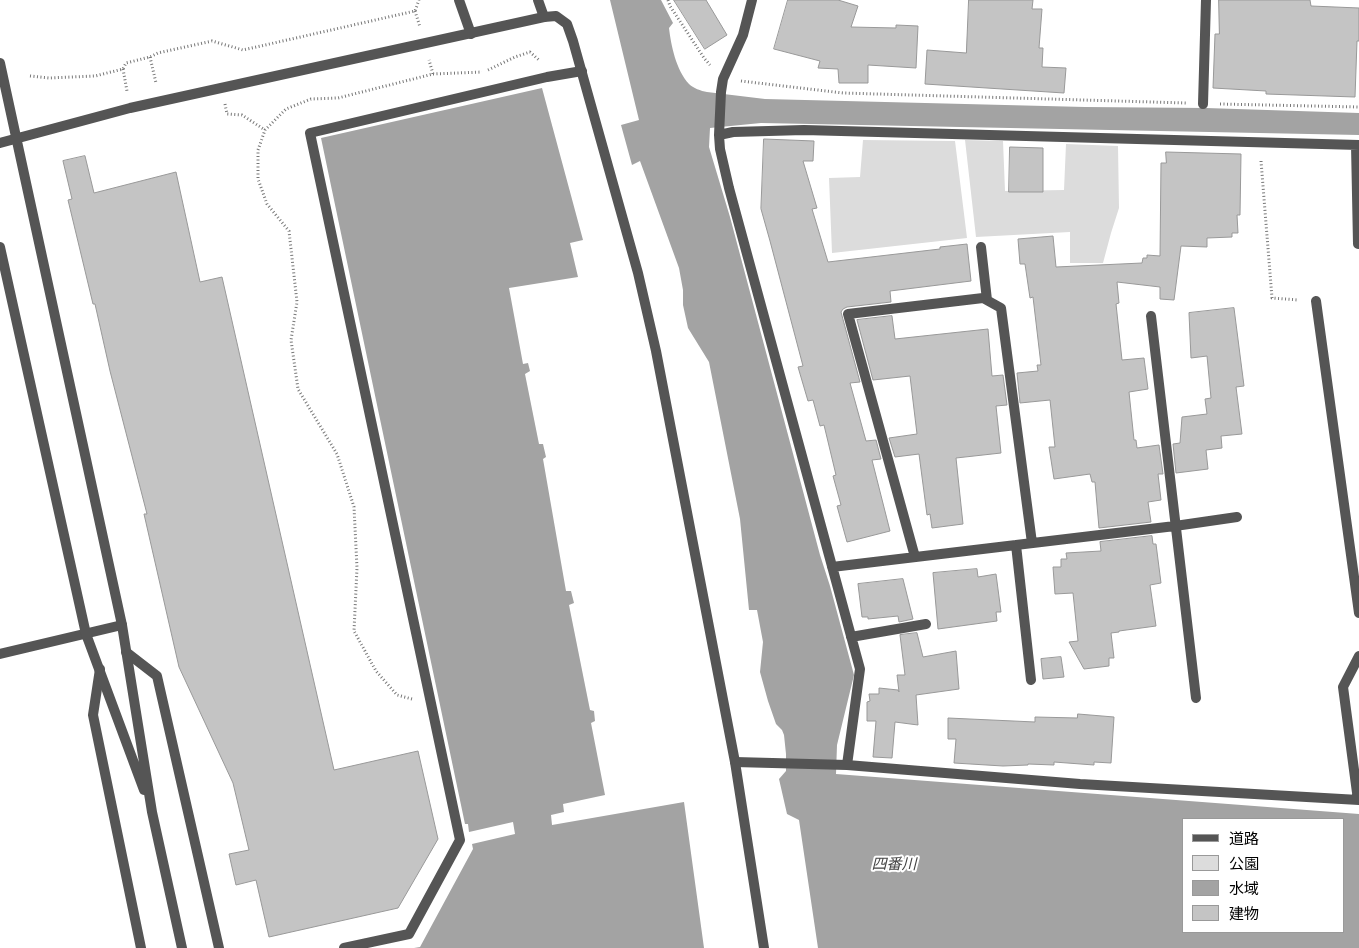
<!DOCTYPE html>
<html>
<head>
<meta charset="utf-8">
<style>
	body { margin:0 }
	#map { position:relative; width:1359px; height:948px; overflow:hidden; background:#fff; font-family:"Golos Text","Noto Sans JP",sans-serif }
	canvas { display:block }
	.legend { position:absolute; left:1182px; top:818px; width:162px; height:115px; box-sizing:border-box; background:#fff; border:1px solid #999; margin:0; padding:6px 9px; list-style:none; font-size:15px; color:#000 }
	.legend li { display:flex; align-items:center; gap:10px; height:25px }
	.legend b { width:25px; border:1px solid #999 }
</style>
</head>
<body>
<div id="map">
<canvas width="1359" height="948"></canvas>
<ul class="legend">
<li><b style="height:6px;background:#555"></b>道路</li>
<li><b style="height:14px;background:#dcdcdc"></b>公園</li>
<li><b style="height:14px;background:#a3a3a3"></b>水域</li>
<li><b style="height:14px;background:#c4c4c4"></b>建物</li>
</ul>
</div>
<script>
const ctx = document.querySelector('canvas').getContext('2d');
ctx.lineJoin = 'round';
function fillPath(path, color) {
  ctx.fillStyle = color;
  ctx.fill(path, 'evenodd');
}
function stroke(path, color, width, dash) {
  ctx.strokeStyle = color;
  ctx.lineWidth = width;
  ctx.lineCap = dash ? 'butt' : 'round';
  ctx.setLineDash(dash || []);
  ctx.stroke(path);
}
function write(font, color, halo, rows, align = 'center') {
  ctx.font = font + ' "Golos Text","Noto Sans JP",sans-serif';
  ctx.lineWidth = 4;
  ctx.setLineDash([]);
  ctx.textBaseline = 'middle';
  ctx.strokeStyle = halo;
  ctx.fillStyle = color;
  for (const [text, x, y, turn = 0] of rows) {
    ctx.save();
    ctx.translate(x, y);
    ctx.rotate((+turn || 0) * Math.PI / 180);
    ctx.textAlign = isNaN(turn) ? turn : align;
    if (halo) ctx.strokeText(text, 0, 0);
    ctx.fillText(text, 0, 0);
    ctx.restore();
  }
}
fillPath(new Path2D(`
	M 863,140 L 955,141 L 967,238 L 832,253 L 829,178 L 860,177 Z
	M 965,140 L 1003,141 L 1005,191 L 1064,190 L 1066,144 L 1118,146 L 1119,208 L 1111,233 L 1103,263 L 1070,263 L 1070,232 L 976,237 Z`), '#dcdcdc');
fillPath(new Path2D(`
	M 610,0 L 661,0 L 673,23 L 669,28 C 671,45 676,70 689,84 C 693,88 701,91 707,92 L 765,99 L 1085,107 L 1206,108 L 1359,113 L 1359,135 L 761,123 L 710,128 L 709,147 L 730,217 L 820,555 L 830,586 L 854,675 L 837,745 L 836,774 L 1359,814 L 1359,948 L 818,948 L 799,820 L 787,814 L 779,779 L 786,771 L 786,754 L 784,735 L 782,730 L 776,724 L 768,701 L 760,672 L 763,642 L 757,610 L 749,610 L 740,519 L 709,362 L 688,328 L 683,305 L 683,290 L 679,268 L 640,161 L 632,165 L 621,125 L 639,120 ZM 1183,819 L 1343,819 L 1343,932 L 1183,932 Z
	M 542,88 L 583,240 L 570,243 L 578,277 L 509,288 L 523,364 L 528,363 L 530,371 L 525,374 L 539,444 L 543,444 L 546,457 L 543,459 L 566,591 L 571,591 L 574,603 L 569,605 L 590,710 L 594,711 L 595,721 L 591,723 L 605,795 L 563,804 L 564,812 L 551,815 L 552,825 L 684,802 L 704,948 L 414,948 L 420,947 L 473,849 L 472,844 L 515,834 L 513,822 L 469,832 L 468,824 L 465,824 L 321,138 Z`), '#a3a3a3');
const building = new Path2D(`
	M 674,0 L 706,0 L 727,35 L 705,49 Z
	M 788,0 L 838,0 L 858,6 L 851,27 L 896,28 L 896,25 L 918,26 L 916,68 L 868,65 L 868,83 L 839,83 L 838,69 L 818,68 L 820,61 L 774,49 Z
	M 969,0 L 1033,0 L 1032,9 L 1042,9 L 1039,48 L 1043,48 L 1042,67 L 1066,68 L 1064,93 L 925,84 L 927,50 L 966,53 Z
	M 1219,0 L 1310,0 L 1311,6 L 1359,8 L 1359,41 L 1357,41 L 1355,97 L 1266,94 L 1266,91 L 1213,88 L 1215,34 L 1219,34 Z
	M 764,139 L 814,141 L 813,161 L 803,161 L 817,208 L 812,209 L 828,262 L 940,249 L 940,247 L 967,244 L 971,281 L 890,291 L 891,302 L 847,307 L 843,309 L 841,312 L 860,382 L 850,383 L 866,441 L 876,440 L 881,459 L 872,460 L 890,531 L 847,542 L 837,506 L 841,505 L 833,476 L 836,475 L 824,425 L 820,426 L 813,400 L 808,401 L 798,367 L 803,366 L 770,241 L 761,209 Z
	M 1010,147 L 1043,148 L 1043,192 L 1009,192 Z
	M 1166,152 L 1241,154 L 1240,215 L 1237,215 L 1238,233 L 1232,233 L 1232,237 L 1207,238 L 1207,247 L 1181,246 L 1174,300 L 1160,299 L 1160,287 L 1117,282 L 1119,303 L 1116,304 L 1122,360 L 1144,358 L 1148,389 L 1129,392 L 1134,440 L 1136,440 L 1137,448 L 1159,445 L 1163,474 L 1158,474 L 1161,500 L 1148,502 L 1151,522 L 1099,528 L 1095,482 L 1092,482 L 1090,474 L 1054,479 L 1049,447 L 1055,447 L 1050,400 L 1020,403 L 1017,373 L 1038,371 L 1037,365 L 1041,365 L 1033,297 L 1030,298 L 1025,264 L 1020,264 L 1018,239 L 1053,236 L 1056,267 L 1142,263 L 1143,258 L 1147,258 L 1147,255 L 1160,256 L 1161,163 L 1166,163 Z
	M 85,156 L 94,193 L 176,172 L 200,282 L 222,277 L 334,770 L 418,751 L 438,839 L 398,908 L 269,937 L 256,880 L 236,885 L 229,854 L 249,850 L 233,783 L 179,667 L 144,514 L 147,514 L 110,371 L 95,304 L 93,304 L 68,200 L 72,199 L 63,161 Z
	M 1234,308 L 1244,386 L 1236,387 L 1242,434 L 1221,436 L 1222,448 L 1206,450 L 1208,469 L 1176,473 L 1173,444 L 1180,443 L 1182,417 L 1207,414 L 1205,399 L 1211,398 L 1207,356 L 1191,358 L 1189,313 Z
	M 892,316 L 895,339 L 988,329 L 992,376 L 1003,375 L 1007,405 L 996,406 L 1001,453 L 956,458 L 963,524 L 932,528 L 930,514 L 927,515 L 919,454 L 895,457 L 889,438 L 917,434 L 910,376 L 873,380 L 857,320 Z
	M 1152,536 L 1153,544 L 1156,544 L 1161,583 L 1150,585 L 1156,626 L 1119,631 L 1119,632 L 1111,633 L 1114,658 L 1109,658 L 1109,666 L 1084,669 L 1069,642 L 1078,641 L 1073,593 L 1055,594 L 1053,567 L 1061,567 L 1061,559 L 1067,559 L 1066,553 L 1101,551 L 1100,542 Z
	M 977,569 L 978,577 L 996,574 L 1001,612 L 996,612 L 997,621 L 938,629 L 933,573 Z
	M 903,579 L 913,619 L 899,622 L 898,616 L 868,619 L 868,617 L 862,617 L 858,584 Z
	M 917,633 L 923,657 L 956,651 L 959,689 L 916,695 L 918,725 L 895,722 L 892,758 L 873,757 L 876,721 L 867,721 L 867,702 L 870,701 L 869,694 L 879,694 L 879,688 L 898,690 L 899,692 L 897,675 L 905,675 L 900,635 Z
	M 1061,657 L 1064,677 L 1043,679 L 1041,659 Z
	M 1078,714 L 1114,717 L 1111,763 L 1094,762 L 1094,765 L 1054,762 L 1054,765 L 1028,764 L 1028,765 L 1003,766 L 954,763 L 956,739 L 948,739 L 948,718 L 1035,722 L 1035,717 L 1077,718 Z`);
fillPath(building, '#c4c4c4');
stroke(building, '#999', 1);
stroke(new Path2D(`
	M 668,0 L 670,6 L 704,58 L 710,65
	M 415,11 L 420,27
	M 150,57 L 156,83
	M 123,69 L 127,91
	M 488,70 L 515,57 L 530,52 L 540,61
	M 433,74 L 482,72
	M 30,76 L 49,78 L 95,76 L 123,69 L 126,63 L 150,57 L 158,53 L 212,41 L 243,50 L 415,11 L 419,0
	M 741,81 L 843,93 L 1186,103
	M 225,104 L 227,114 L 242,115 L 265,130
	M 1220,104 L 1359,107
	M 1261,161 L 1272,298 L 1298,300
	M 412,699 L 397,695 L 376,671 L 354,631 L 357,568 L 354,507 L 337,454 L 298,389 L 291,340 L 297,302 L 289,231 L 267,204 L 258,179 L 258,150 L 265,130 L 286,109 L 311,99 L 338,98 L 433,74 L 429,60`), '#777', 3, [1, 2.5]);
stroke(new Path2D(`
	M 126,652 L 157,676 L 219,948
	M 0,654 L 122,625
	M 100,669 L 93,715 L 141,948
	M 344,948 L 409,934 L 460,840 L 310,133 L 547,77 L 582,71`), '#555', 10);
stroke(new Path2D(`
	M 459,0 L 471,34
	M 538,0 L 544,17
	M 752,0 L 743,35 L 723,79 L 721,92 L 719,135 L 720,149 L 729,188 L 860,669 L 847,765
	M 1203,104 L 1206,0
	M 719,135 L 733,132 L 804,130 L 1359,145
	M 1356,145 L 1358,244
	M 981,247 L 987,300
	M 1316,301 L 1359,613
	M 1151,316 L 1196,698
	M 1016,545 L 1031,680
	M 915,557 L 848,314 L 983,298 L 1001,308 L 1032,543
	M 832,567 L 1175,526 L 1237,517
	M 851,637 L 926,624
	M 735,762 L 847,765 L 1080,784 L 1359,800
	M 1358,800 L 1343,687 L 1359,656`), '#555', 10);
stroke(new Path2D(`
	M 0,63 L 122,625 L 152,812 L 182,948
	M 0,143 L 130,108 L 544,17 L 556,16 L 567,24 L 573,41 L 638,273 L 656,351 L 735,762 L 764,948
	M 0,247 L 86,634 L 144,790`), '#555', 10);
write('italic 15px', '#444', '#fff', [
	["四番川",894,864]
]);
</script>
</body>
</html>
